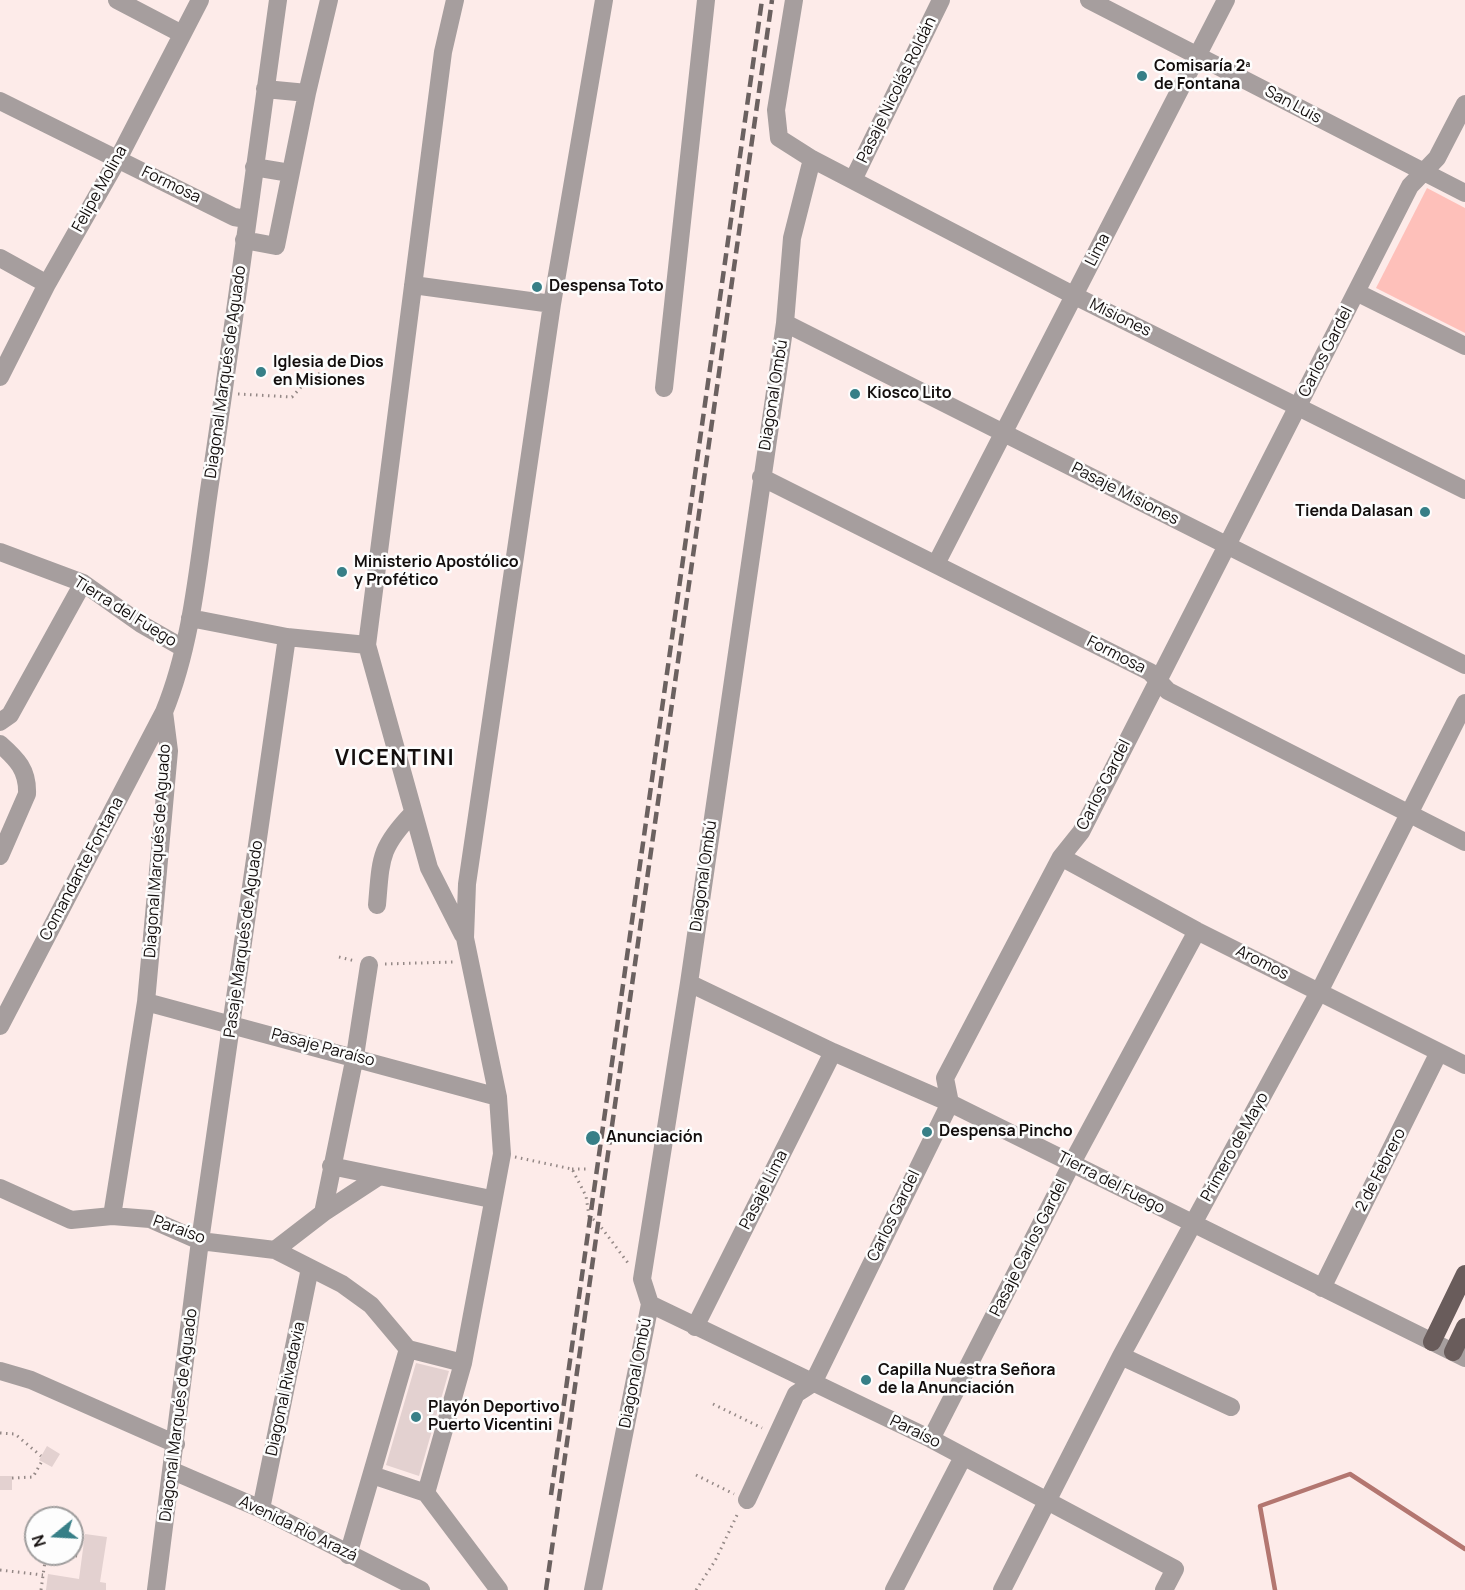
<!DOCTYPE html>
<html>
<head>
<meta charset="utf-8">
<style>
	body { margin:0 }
	#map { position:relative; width:1465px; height:1590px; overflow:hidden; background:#fdebe9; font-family:Manrope,sans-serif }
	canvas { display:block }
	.north { position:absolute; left:24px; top:1506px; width:60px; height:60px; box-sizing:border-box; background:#fdfdfd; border:2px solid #9f9d9d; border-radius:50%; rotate:252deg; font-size:16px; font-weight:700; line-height:24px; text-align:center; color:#130e0d }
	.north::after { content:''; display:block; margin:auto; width:21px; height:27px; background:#377f87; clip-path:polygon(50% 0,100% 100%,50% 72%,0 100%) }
</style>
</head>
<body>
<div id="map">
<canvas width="1465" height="1590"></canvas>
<div class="north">N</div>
</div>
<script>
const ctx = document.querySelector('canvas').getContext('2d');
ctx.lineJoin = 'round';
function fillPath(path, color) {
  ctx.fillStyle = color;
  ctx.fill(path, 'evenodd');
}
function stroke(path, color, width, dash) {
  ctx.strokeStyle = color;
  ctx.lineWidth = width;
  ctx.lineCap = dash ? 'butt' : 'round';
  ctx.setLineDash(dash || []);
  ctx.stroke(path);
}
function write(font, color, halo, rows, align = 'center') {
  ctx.font = font + ' Manrope,sans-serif';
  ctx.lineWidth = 5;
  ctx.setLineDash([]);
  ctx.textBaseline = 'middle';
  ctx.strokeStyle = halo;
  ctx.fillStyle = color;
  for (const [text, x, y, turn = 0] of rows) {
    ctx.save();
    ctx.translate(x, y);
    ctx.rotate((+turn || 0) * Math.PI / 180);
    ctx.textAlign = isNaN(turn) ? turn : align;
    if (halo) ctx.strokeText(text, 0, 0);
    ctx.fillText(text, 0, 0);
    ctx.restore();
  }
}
fillPath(new Path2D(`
	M 1427,188 L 1465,208 L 1465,333 L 1376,288 Z`), '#fec0ba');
stroke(new Path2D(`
	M 1275,1590 L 1260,1506 L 1350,1474 L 1465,1549`), '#b37670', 4.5);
fillPath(new Path2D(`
	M 416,1363 L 449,1371 L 419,1476 L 386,1465 Z
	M 47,1446 L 60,1454 L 52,1467 L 39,1460 Z
	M 0,1476 L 12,1476 L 12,1490 L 0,1490 Z
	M 85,1534 L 107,1537 L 100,1582 L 106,1583 L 106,1590 L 46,1590 L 48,1574 L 79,1579 Z`), '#e3d1d0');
stroke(new Path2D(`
	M 238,394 L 292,397 L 312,375 L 323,373
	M 339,957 L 355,961
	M 385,964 L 453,962
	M 515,1157 L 572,1169 L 586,1196 L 589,1216 L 598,1223 L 628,1263
	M 572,1169 L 586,1169
	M 713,1404 L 762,1428
	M 0,1433 L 15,1434 L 41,1456
	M 696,1475 L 734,1494
	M 12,1478 L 33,1477 L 42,1461
	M 0,1570 L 43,1575
	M 41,1590 L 46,1554 L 79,1556
	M 696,1590 L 715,1561 L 738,1513`), '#948886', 3, [1.5, 4.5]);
stroke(new Path2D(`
	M 117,0 L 182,34
	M 455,0 L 443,52 L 367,645 L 429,868 L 463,935
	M 794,0 L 776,110 L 779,138 L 812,159 L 1075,296 L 1465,490
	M 1089,0 L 1465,193
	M 265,89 L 307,93
	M 0,101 L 234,217 L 246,219
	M 254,167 L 290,173
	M 853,180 L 941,0
	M 244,240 L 276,246 L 307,93 L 329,0
	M 0,258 L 47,284
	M 413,285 L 552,304
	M 1356,292 L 1465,346
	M 785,323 L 1465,665
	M 0,377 L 47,284 L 118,159 L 200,0
	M 664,388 L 706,0
	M 761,477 L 1150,672 L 1168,691 L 1465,842
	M 0,552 L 83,583 L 141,624 L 183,648
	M 936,564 L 1226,0
	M 190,618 L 287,637 L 367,645
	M 0,722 L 10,715 L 83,583
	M 0,744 C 17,759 28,770 27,794 L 0,856
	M 1061,857 L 1197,931 L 1465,1065
	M 377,905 C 381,859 379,848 413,813
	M 689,983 L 833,1052 L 950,1103 L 1465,1358
	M 146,1002 L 498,1097
	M 0,1026 L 164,712 C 194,639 199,554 211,477 C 235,318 256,159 278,0
	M 331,1166 L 491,1199
	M 0,1188 L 71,1220 L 112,1216 L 150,1219 L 200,1241 L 275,1250 L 323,1213 L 378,1177
	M 323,1213 L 355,1056 L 369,965
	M 112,1216 L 146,1002 L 169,751 L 164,712
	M 275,1250 L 342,1284 L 371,1305 L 408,1349 L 348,1555
	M 1322,1288 L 1439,1052
	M 650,1304 L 931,1439 L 1175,1569 L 1164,1590
	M 695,1327 L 833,1052
	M 408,1349 L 463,1363
	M 1121,1356 L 1231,1407
	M 0,1371 L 31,1380 L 176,1444
	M 931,1439 L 1072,1163 L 1197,931
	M 173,1471 L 261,1509 L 421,1590
	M 372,1475 L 426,1493 L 499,1590
	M 426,1493 L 463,1363 L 502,1154 L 498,1097 L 465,938 L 467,884 L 552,304 L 604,0
	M 747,1500 L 796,1394 L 813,1383 L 950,1103 L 945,1078 L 1061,857 L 1081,832 L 1410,186 L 1437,158 L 1465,104
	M 261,1509 L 310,1268
	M 156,1590 L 200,1241 L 287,637
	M 593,1590 L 650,1304 L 642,1279 L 689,983 L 785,323 L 792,238 L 812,159
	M 894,1590 L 963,1457
	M 1002,1590 L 1121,1356 L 1319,992 L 1465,703`), '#a69e9e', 18);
stroke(new Path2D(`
	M 1432,1342 L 1465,1274
	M 1453,1352 L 1465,1327`), '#695c5b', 18);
stroke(new Path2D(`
	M 551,1495 L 762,0
	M 546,1590 L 772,0`), '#6b6160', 4.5, [12, 6]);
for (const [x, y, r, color] of [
	[1142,76,6,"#377f87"],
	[537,287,6,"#377f87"],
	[261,372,6,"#377f87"],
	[855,394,6,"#377f87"],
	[1425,512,6,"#377f87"],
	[342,572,6,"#377f87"],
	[927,1132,6,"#377f87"],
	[593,1138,8,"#377f87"],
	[866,1380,6,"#377f87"],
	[416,1417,6,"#377f87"]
]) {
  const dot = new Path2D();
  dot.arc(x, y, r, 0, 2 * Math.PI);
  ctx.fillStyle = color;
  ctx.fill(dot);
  stroke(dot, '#fdfdfd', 2);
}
write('bold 16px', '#130e0d', '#fdfdfd', [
	["Comisaría 2ª",1154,67],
	["de Fontana",1154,85],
	["Despensa Toto",549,287],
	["Iglesia de Dios",273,363],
	["en Misiones",273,381],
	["Kiosco Lito",867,394],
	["Tienda Dalasan",1413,512,"right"],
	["Ministerio Apostólico",354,563],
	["y Profético",354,581],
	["Despensa Pincho",939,1132],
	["Anunciación",606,1138],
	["Capilla Nuestra Señora",878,1371],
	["de la Anunciación",878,1389],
	["Playón Deportivo",428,1408],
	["Puerto Vicentini",428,1426]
], 'left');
write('16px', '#130e0d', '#fdfdfd', [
	["Pasaje Nicolás Roldán",897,90,-64],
	["San Luis",1293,105,28],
	["Formosa",171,185,26],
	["Felipe Molina",100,189,-61],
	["Lima",1098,250,-63],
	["Misiones",1120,318,26],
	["Carlos Gardel",1326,352,-63],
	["Diagonal Marqués de Aguado",226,372,-82],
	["Diagonal Ombú",774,395,-81],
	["Pasaje Misiones",1125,494,27],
	["Tierra del Fuego",125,612,32],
	["Formosa",1116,655,27],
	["Carlos Gardel",1104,785,-63],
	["Diagonal Marqués de Aguado",158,851,-86],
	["Comandante Fontana",82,869,-62],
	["Diagonal Ombú",704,876,-82],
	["Pasaje Marqués de Aguado",244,939,-82],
	["Aromos",1262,963,27],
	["Pasaje Paraíso",323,1048,15],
	["Primero de Mayo",1235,1147,-61],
	["2 de Febrero",1381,1170,-63],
	["Tierra del Fuego",1111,1183,27],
	["Pasaje Lima",764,1190,-63],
	["Carlos Gardel",894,1216,-64],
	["Paraíso",179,1230,20],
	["Pasaje Carlos Gardel",1029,1248,-63],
	["Diagonal Ombú",636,1373,-79],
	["Diagonal Rivadavia",286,1389,-78],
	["Diagonal Marqués de Aguado",179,1415,-83],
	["Paraíso",915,1432,26],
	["Avenida Río Arazá",298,1529,26]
]);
ctx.letterSpacing = '1.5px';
write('bold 22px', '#130e0d', '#fdfdfd', [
	["VICENTINI",395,759]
]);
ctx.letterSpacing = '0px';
</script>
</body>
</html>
